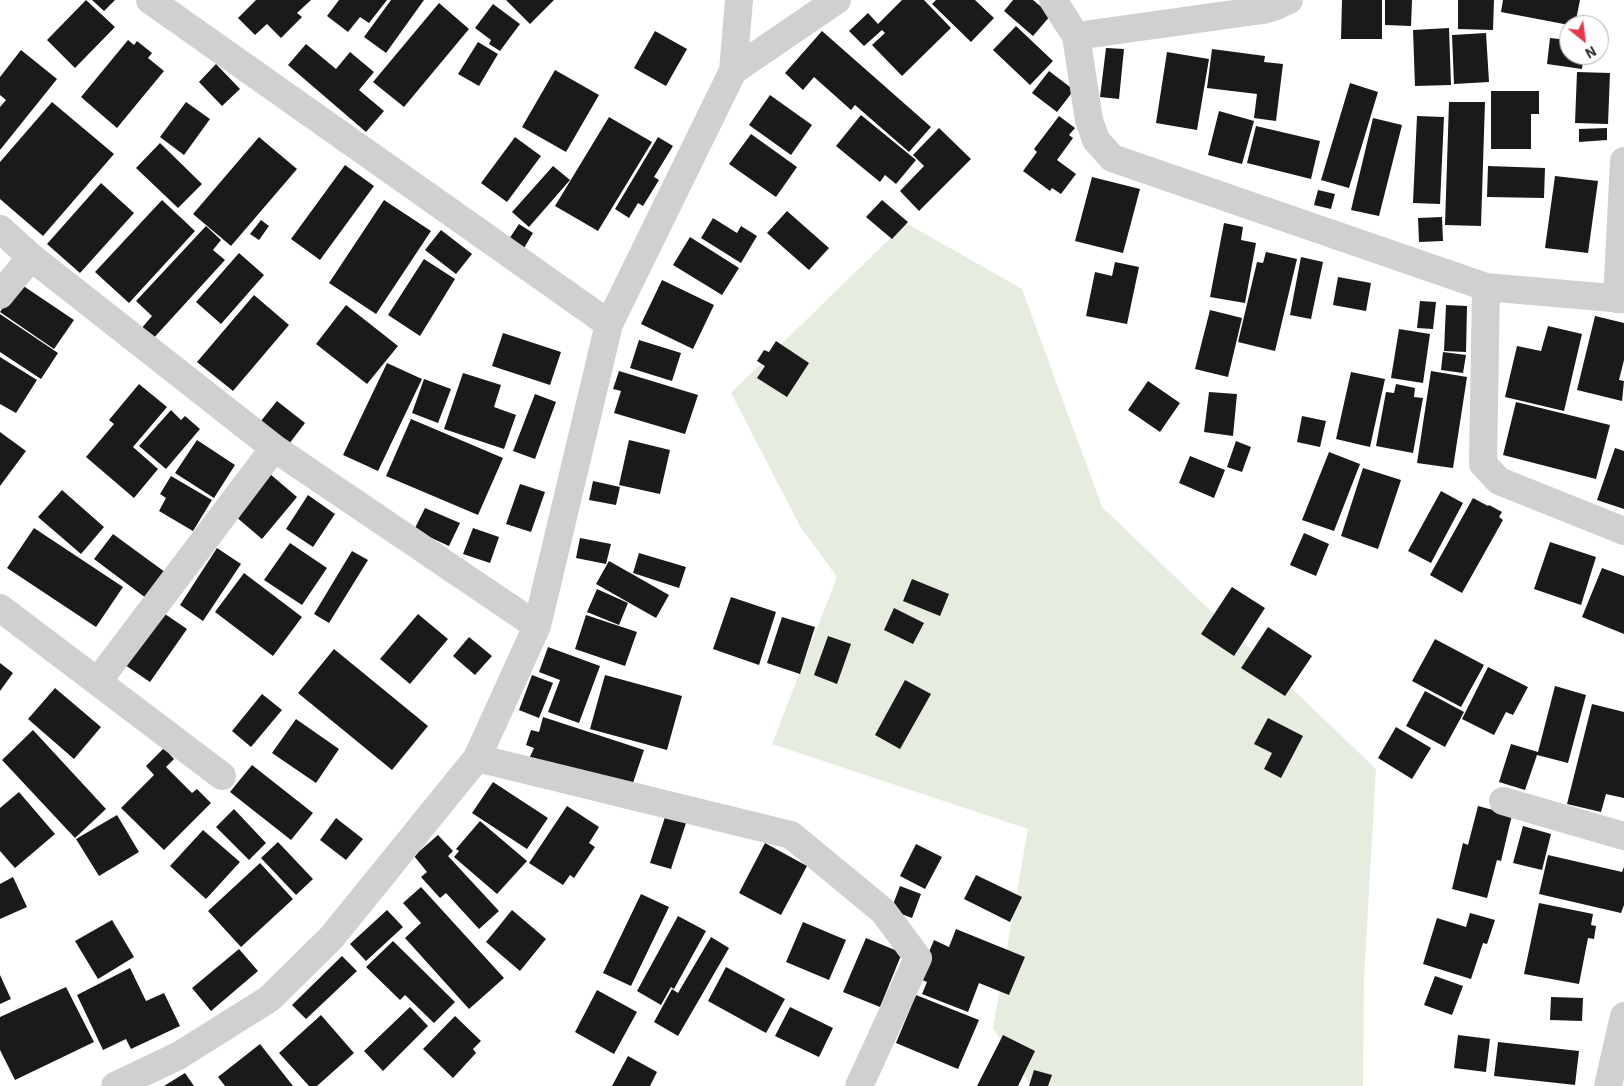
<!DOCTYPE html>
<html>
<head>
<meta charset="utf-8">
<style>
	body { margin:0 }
	#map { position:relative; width:1624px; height:1086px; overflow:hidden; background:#fff; font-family:"IBM Plex Sans",sans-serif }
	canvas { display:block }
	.north { position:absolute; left:1559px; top:15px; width:50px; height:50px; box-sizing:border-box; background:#fff; border:1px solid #adadad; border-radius:50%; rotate:151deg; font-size:14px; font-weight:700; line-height:20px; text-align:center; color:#333 }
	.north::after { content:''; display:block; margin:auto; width:18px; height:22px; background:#e63946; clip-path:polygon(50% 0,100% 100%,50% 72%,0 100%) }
</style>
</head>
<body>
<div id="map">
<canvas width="1624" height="1086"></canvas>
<div class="north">N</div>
</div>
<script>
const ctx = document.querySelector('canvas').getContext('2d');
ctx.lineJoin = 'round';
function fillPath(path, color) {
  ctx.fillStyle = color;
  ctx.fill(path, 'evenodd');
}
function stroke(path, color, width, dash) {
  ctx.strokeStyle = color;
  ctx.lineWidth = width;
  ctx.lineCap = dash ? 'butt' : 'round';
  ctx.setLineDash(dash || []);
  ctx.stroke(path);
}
fillPath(new Path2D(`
	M 906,223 L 1022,289 L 1102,507 L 1376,769 L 1364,979 L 1363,1086 L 1031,1086 L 993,1028 L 1028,829 L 772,744 L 837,577 L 800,526 L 731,393 Z`), '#e6ecdf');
fillPath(new Path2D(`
	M 86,0 L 115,27 L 75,68 L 47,40 Z
	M 92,0 L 115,0 L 104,11 Z
	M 256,0 L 311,0 L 297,13 L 302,17 L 281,38 L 267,24 L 255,35 L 238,18 Z
	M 339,0 L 387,0 L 369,23 L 360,17 L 348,32 L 327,16 Z
	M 391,0 L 424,0 L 386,53 L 364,37 Z
	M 506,0 L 554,0 L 530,24 Z
	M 902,0 L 924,0 L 951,28 L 902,76 L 872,45 L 885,33 L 882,30 L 864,46 L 849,31 L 868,13 L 878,24 Z
	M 936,0 L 975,0 L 994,18 L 971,42 L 932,4 Z
	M 1013,0 L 1033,0 L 1051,15 L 1033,36 L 1004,11 Z
	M 1342,0 L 1382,0 L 1382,39 L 1341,39 Z
	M 1385,0 L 1412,0 L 1411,26 L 1385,25 Z
	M 1458,0 L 1494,0 L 1493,30 L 1458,29 Z
	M 1503,0 L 1580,0 L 1575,25 L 1569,25 L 1501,12 Z
	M 439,3 L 469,29 L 404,107 L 373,82 Z
	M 493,4 L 520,24 L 500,51 L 489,44 L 491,40 L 475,28 Z
	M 1016,26 L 1053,61 L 1030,85 L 993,50 Z
	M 1449,28 L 1451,85 L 1415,86 L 1413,30 Z
	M 655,31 L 687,49 L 666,86 L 634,68 Z
	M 822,31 L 931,127 L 909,152 L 855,105 L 851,110 L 814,77 L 803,90 L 785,73 Z
	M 1486,33 L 1489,82 L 1454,84 L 1452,35 Z
	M 1550,38 L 1569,40 L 1569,55 L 1584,55 L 1582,69 L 1547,64 Z
	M 128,40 L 134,45 L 137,41 L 152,53 L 148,58 L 164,71 L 117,128 L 81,97 Z
	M 478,42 L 498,54 L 479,86 L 458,74 Z
	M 306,44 L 336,69 L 350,52 L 374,72 L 359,90 L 384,111 L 366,132 L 288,65 Z
	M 1106,48 L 1124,49 L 1119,99 L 1100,97 Z
	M 1212,49 L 1265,56 L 1264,62 L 1283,64 L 1276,121 L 1254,118 L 1257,94 L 1207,88 Z
	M 21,50 L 57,79 L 0,150 L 0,107 L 6,100 L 0,95 L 0,77 Z
	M 1167,52 L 1209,59 L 1197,130 L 1156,123 Z
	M 216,64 L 240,89 L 222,106 L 199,82 Z
	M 555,70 L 599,95 L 566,152 L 522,127 Z
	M 1049,71 L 1074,90 L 1057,112 L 1032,93 Z
	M 1577,72 L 1610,73 L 1608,124 L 1575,123 Z
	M 1350,83 L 1378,92 L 1349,188 L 1321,180 Z
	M 1491,91 L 1539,91 L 1539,114 L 1531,114 L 1531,149 L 1491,149 Z
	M 770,95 L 812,125 L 791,155 L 749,125 Z
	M 52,102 L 114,154 L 43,236 L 0,199 L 0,162 Z
	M 186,102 L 210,119 L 184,155 L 160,137 Z
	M 1449,102 L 1485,102 L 1481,226 L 1445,225 Z
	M 1219,111 L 1254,121 L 1242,164 L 1208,155 Z
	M 861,115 L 916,160 L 896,184 L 885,175 L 880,182 L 836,146 Z
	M 1059,116 L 1075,128 L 1069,135 L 1073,138 L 1057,160 L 1076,174 L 1061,194 L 1052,188 L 1050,191 L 1023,171 L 1037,152 L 1034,149 Z
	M 1417,116 L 1444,117 L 1440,204 L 1413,203 Z
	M 609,117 L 652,142 L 598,231 L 555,206 Z
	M 1373,118 L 1402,125 L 1379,216 L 1351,210 Z
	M 1256,126 L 1320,141 L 1311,179 L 1247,163 Z
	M 939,128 L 971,159 L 919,211 L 900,191 L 924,166 L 913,155 Z
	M 1607,128 L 1607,140 L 1579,142 L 1579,129 Z
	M 751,134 L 797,167 L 776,197 L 729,164 Z
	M 259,137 L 297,169 L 231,246 L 193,214 Z
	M 515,137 L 541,156 L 507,202 L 481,183 Z
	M 658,137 L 673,146 L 654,177 L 659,180 L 643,206 L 638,203 L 629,218 L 615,209 Z
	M 160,143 L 202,184 L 178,208 L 136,168 Z
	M 345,165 L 374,186 L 320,260 L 291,239 Z
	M 553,166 L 570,180 L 529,227 L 512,212 Z
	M 1488,166 L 1545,168 L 1544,198 L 1487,197 Z
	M 1555,176 L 1598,181 L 1588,253 L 1545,248 Z
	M 1092,177 L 1140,189 L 1123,253 L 1075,241 Z
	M 101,183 L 134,213 L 80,273 L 47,244 Z
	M 1318,190 L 1335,194 L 1331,209 L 1314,205 Z
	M 162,200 L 195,231 L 129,303 L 95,272 Z
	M 384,200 L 431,231 L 376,314 L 329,283 Z
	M 882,200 L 908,222 L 892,239 L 866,217 Z
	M 787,211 L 829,248 L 809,270 L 767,233 Z
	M 1442,217 L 1443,241 L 1419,242 L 1418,218 Z
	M 713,218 L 737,233 L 741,226 L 757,236 L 741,263 L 701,238 Z
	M 261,220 L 269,226 L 259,240 L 250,234 Z
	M 1224,223 L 1243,227 L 1241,240 L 1256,243 L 1245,303 L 1210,297 Z
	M 519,224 L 533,233 L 524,248 L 509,239 Z
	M 206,226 L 221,240 L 213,250 L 225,260 L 151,341 L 140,330 L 152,316 L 136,301 Z
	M 441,230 L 472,254 L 456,274 L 425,250 Z
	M 690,237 L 739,268 L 722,295 L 673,265 Z
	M 1266,252 L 1297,259 L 1275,351 L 1238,342 L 1257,262 L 1263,263 Z
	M 239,253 L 264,275 L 221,324 L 196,302 Z
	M 1301,257 L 1323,262 L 1311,319 L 1290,315 Z
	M 424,259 L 455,279 L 420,336 L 388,315 Z
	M 1115,262 L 1139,267 L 1127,324 L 1086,316 L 1095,272 L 1112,276 Z
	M 1338,277 L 1371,283 L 1366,311 L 1333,305 Z
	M 662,280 L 714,305 L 693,349 L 641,324 Z
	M 19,283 L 74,320 L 54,349 L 0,312 Z
	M 254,295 L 289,325 L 233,391 L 197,362 Z
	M 1420,301 L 1436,302 L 1433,329 L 1417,328 Z
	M 346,305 L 398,346 L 367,384 L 316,344 Z
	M 1446,305 L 1467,306 L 1466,352 L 1444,351 Z
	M 1210,310 L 1242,318 L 1228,377 L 1195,369 Z
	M 0,314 L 58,353 L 41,379 L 0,352 Z
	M 1595,316 L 1624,323 L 1624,360 L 1619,380 L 1624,381 L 1622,401 L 1577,390 Z
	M 1548,326 L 1582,334 L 1564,411 L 1505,397 L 1517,346 L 1541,351 Z
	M 1399,329 L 1430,334 L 1423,383 L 1391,378 Z
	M 503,333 L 561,352 L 550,385 L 492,366 Z
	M 639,340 L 681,353 L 672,381 L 630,368 Z
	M 776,341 L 809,363 L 787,397 L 757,378 L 765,366 L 757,361 L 764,350 L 769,352 Z
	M 1443,352 L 1466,355 L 1463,373 L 1441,370 Z
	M 0,357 L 37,380 L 16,413 L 0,404 Z
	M 387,363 L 422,379 L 378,471 L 343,455 Z
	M 619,371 L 698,395 L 685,434 L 614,413 L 621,391 L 613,389 Z
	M 1431,371 L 1467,377 L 1453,468 L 1417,463 Z
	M 1351,372 L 1385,379 L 1370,447 L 1336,439 Z
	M 463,373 L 501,385 L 494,407 L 516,415 L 504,449 L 444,429 Z
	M 424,379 L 451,389 L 438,423 L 412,413 Z
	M 1148,381 L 1180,403 L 1160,432 L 1128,410 Z
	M 139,384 L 167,407 L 133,447 L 158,469 L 134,498 L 86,457 L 114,424 L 109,420 Z
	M 1396,384 L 1415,388 L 1414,397 L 1423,398 L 1413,453 L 1376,446 L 1386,392 L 1394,393 Z
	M 1209,392 L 1237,394 L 1233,436 L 1204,432 Z
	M 535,394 L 556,402 L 535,459 L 513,451 Z
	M 277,401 L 305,423 L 289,444 L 261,421 Z
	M 1516,402 L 1610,425 L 1596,479 L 1503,455 Z
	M 171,410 L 181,420 L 185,416 L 200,429 L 166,469 L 139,446 Z
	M 1302,416 L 1326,421 L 1320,447 L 1297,442 Z
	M 411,419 L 503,458 L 478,515 L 386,476 Z
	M 0,432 L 26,451 L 0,486 Z
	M 197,440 L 235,465 L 214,498 L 175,473 Z
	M 629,440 L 670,450 L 660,494 L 619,485 Z
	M 1236,441 L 1251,447 L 1242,472 L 1227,467 Z
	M 1615,448 L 1624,451 L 1624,509 L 1597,500 Z
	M 1329,452 L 1360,464 L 1334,531 L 1302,520 Z
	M 1190,456 L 1225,470 L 1214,498 L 1179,483 Z
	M 1363,468 L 1401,480 L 1378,549 L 1341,536 Z
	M 270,474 L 297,497 L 262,539 L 235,516 Z
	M 171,476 L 212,500 L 193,531 L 159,511 L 166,498 L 160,494 Z
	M 593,481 L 620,487 L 616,505 L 589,500 Z
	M 520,484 L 545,492 L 531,532 L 506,524 Z
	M 62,490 L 104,527 L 81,554 L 38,517 Z
	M 1441,491 L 1463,503 L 1431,563 L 1408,551 Z
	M 308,495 L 335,514 L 313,547 L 286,529 Z
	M 1473,498 L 1488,506 L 1489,505 L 1502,512 L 1499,517 L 1503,520 L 1462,593 L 1430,575 Z
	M 425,508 L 460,523 L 449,546 L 414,530 Z
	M 34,528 L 123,587 L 96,627 L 7,568 Z
	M 473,528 L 499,537 L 490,563 L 463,554 Z
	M 1304,533 L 1329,544 L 1316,576 L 1290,565 Z
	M 113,534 L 169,575 L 150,601 L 94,559 Z
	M 580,538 L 611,544 L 606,564 L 576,558 Z
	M 1550,542 L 1596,557 L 1581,605 L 1534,589 Z
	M 290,543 L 327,568 L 302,605 L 264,580 Z
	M 217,548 L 241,564 L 203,621 L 180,605 Z
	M 352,551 L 368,560 L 329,623 L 314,614 Z
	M 639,553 L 686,567 L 679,588 L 633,573 Z
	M 609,561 L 669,595 L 656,618 L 596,584 Z
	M 1602,568 L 1624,576 L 1624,634 L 1582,617 Z
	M 244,573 L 302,617 L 273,656 L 215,612 Z
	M 912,579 L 949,594 L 940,616 L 903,601 Z
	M 1232,587 L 1265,608 L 1234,656 L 1201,634 Z
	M 597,589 L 628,603 L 619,625 L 587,612 Z
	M 731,597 L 776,612 L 759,665 L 713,649 Z
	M 894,608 L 924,623 L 913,644 L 884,630 Z
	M 162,612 L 187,629 L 150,682 L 125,665 Z
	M 418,614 L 448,639 L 410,684 L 380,659 Z
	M 586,615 L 637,632 L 625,666 L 575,649 Z
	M 782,617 L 815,627 L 800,674 L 767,663 Z
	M 1268,627 L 1312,656 L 1285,696 L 1241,668 Z
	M 828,636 L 851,644 L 837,684 L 814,675 Z
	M 469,637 L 492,656 L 475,675 L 453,656 Z
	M 1435,639 L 1484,665 L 1461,707 L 1412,681 Z
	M 548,647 L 600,666 L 579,723 L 548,712 L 560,680 L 539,672 Z
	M 334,649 L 428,726 L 392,770 L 298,693 Z
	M 0,663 L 13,673 L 0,691 Z
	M 1488,667 L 1528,687 L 1513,715 L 1506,712 L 1494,735 L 1462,719 Z
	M 532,675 L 553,683 L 539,718 L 519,710 Z
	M 605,675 L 682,696 L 667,750 L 590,729 Z
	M 905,680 L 931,694 L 900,749 L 875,735 Z
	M 1555,686 L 1586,695 L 1568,763 L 1537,755 L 1525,790 L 1499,782 L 1511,744 L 1538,752 Z
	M 55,688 L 101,727 L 74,759 L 28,719 Z
	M 1425,691 L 1464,712 L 1445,747 L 1406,726 Z
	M 262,694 L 282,710 L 251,747 L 232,731 Z
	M 1592,704 L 1624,712 L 1624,798 L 1606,794 L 1601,812 L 1567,804 Z
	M 543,717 L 644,750 L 630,792 L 529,759 L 534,748 L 526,745 L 531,730 L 539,732 Z
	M 1268,718 L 1303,736 L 1281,778 L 1264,769 L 1272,753 L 1254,744 Z
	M 296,719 L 339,749 L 316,783 L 272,753 Z
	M 1396,727 L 1431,748 L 1412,779 L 1378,758 Z
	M 33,730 L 106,809 L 75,838 L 2,760 Z
	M 164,748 L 174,759 L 166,767 L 192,793 L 197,789 L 211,803 L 164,850 L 121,808 L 154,775 L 146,766 Z
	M 252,765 L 313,813 L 291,840 L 230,792 Z
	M 493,782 L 548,818 L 527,849 L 472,813 Z
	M 19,792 L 55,834 L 15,868 L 0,851 L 0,808 Z
	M 567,806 L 599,827 L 589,843 L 595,847 L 574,878 L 570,875 L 563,885 L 529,863 Z
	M 1478,806 L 1512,815 L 1501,861 L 1497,860 L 1487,898 L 1452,889 L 1463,843 L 1468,845 Z
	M 234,809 L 266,843 L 249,860 L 216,827 Z
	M 666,814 L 687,820 L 671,869 L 650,863 Z
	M 117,815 L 139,852 L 99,876 L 76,839 Z
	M 336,818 L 363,839 L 346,860 L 320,840 Z
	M 480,821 L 527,861 L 497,894 L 454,857 L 459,851 L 456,849 Z
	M 1523,826 L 1551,834 L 1542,870 L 1513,863 Z
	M 203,830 L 240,862 L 206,899 L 170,866 Z
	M 438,835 L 453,851 L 448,856 L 499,911 L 479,929 L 446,893 L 440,898 L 421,877 L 427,872 L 414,856 Z
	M 278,842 L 313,879 L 296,895 L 261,858 Z
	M 765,843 L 807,866 L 781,915 L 739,893 Z
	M 916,844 L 942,857 L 925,889 L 900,876 Z
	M 1548,855 L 1622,872 L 1624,867 L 1624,905 L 1621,913 L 1539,894 Z
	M 260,863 L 293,899 L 241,947 L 208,911 Z
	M 976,875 L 1022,897 L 1010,922 L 964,899 Z
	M 13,877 L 27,907 L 0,919 L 0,884 Z
	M 900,886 L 921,894 L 912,918 L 891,910 Z
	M 421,887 L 504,978 L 469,1009 L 405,938 L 421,923 L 403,903 Z
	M 641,894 L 669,907 L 631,986 L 603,973 Z
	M 1539,903 L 1593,914 L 1591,925 L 1596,926 L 1594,939 L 1588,938 L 1579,984 L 1524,974 Z
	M 387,910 L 403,927 L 366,961 L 350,944 Z
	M 512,910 L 546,939 L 520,971 L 486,942 Z
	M 1470,913 L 1495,920 L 1487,944 L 1483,943 L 1471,979 L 1423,964 L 1437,918 L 1466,927 Z
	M 678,916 L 706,931 L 674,989 L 671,987 L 661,1005 L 637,991 Z
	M 112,920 L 134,957 L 98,979 L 75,941 Z
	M 803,922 L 846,940 L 829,980 L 786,962 Z
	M 956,929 L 1025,957 L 1009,995 L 979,983 L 968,1012 L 922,994 L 927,982 L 918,978 L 934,940 L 949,947 Z
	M 711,937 L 729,948 L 678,1036 L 654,1022 L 672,989 L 678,993 Z
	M 866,938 L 902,953 L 880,1007 L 843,992 Z
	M 393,941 L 455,1002 L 434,1023 L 405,995 L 400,1000 L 366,967 Z
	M 239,949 L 258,971 L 211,1011 L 192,988 Z
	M 342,956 L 357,971 L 306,1019 L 292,1005 Z
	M 726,967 L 785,999 L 766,1033 L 708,1001 Z
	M 130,968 L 146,1001 L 164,993 L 180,1026 L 131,1049 L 126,1039 L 103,1050 L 77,995 Z
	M 0,975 L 11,999 L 0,1004 Z
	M 1435,976 L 1463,986 L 1452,1015 L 1424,1005 Z
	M 66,987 L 94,1042 L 15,1080 L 0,1050 L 0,1017 Z
	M 597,990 L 637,1012 L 614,1054 L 575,1032 Z
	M 916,995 L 979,1020 L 958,1069 L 896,1043 Z
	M 1551,997 L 1583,998 L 1582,1021 L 1550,1020 Z
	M 410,1007 L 428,1026 L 383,1071 L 364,1051 Z
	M 790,1007 L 833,1028 L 819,1057 L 775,1036 Z
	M 321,1015 L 354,1053 L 317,1086 L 309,1086 L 279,1053 Z
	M 455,1016 L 481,1041 L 473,1049 L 476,1053 L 453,1078 L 423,1049 Z
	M 1003,1035 L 1035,1051 L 1018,1086 L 977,1086 Z
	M 1458,1035 L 1490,1039 L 1486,1072 L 1454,1068 Z
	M 1498,1042 L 1579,1051 L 1575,1085 L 1494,1076 Z
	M 260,1044 L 293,1086 L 225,1086 L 218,1077 Z
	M 628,1056 L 657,1072 L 650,1086 L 612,1086 Z
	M 1034,1070 L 1052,1075 L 1048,1086 L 1029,1086 Z
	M 185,1073 L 194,1086 L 164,1086 Z`), '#1a1a1a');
stroke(new Path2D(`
	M 150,0 L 609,324
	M 1053,0 L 1076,36 L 1089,120 L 1096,140 L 1112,158 L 1486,287 L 1624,299
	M 1076,36 L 1263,10 L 1276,6 L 1289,0
	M 733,71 L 837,0
	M 0,229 L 31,257 L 274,448 L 537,626
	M 1486,287 L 1483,464 L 1499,481 L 1624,531
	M 0,295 L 31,257
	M 1617,299 L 1624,161
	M 0,608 L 222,776
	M 98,681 L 274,448
	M 477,758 L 791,835 L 883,911 L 918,958 L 859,1086
	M 1503,801 L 1624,836
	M 115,1086 L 178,1056 L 269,999 L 331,938 L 477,758 L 537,626 L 609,324 L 733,71 L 739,0
	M 1608,1086 L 1624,1016`), '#d0d0d0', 28);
</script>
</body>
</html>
